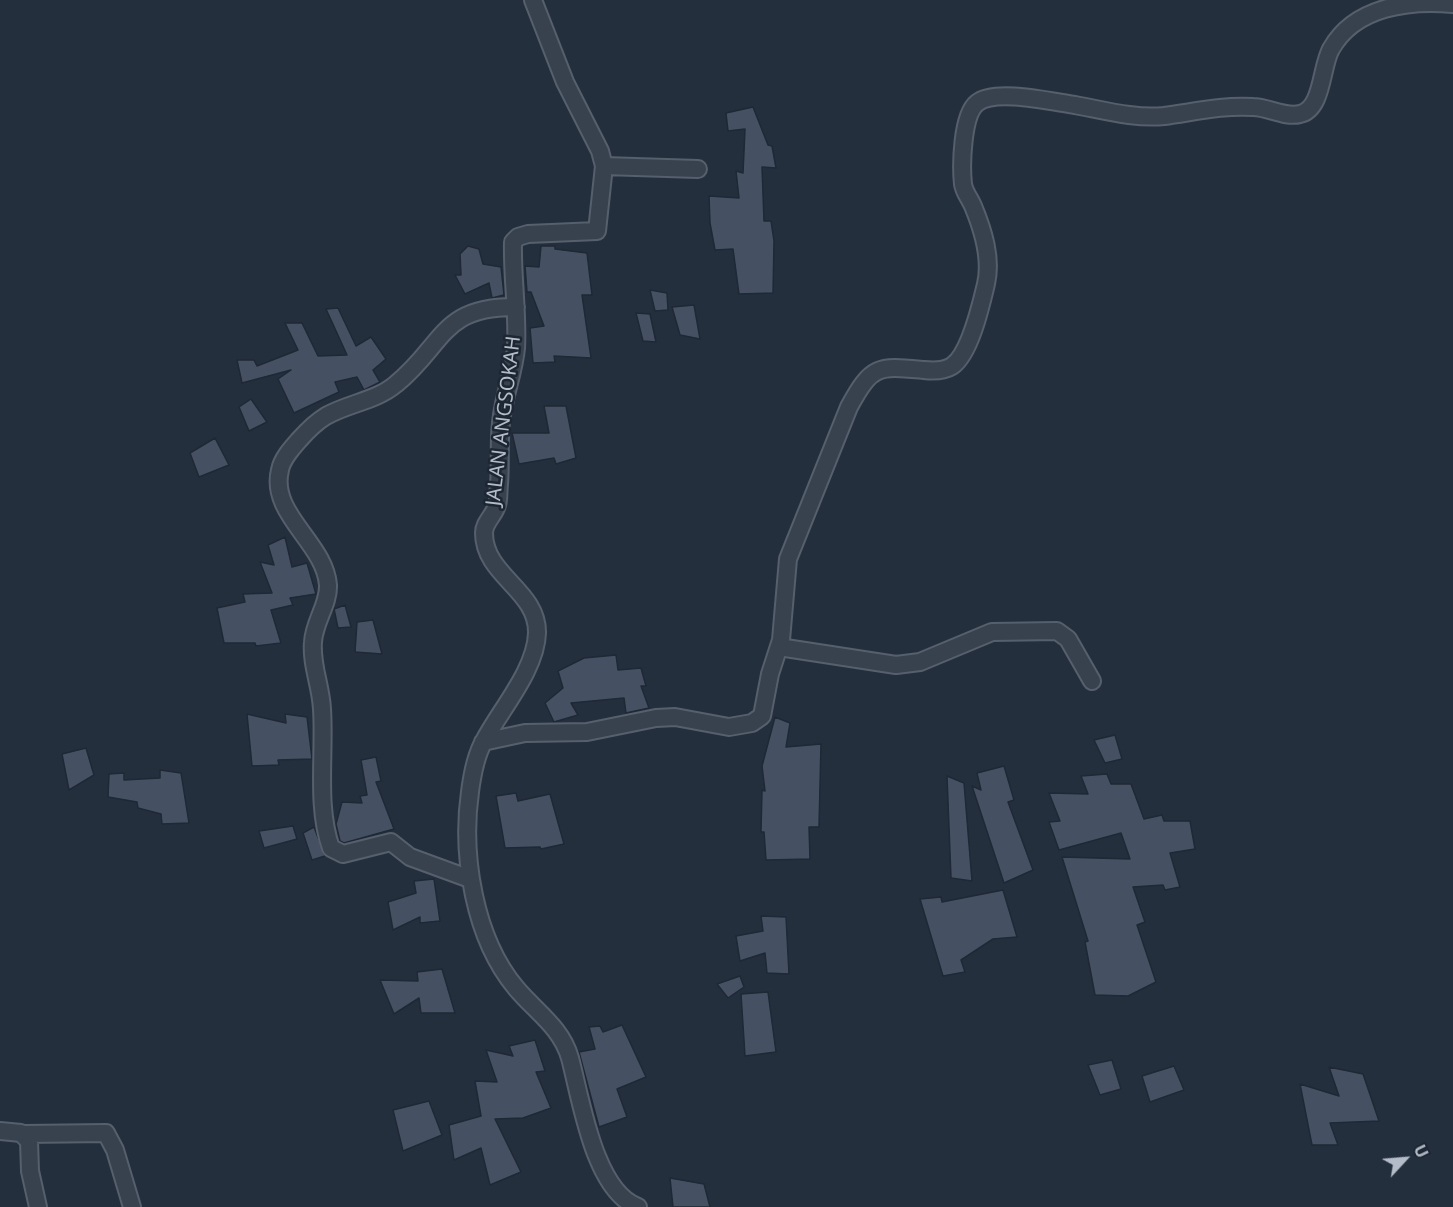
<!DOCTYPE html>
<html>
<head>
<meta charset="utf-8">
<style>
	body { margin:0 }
	#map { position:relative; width:1453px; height:1207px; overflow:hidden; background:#242f3e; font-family:"Noto Sans",sans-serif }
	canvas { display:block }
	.north { position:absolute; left:1375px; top:1129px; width:60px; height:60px; -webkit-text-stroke:4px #1d2633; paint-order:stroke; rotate:64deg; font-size:16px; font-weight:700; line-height:24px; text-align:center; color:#b4bcc9 }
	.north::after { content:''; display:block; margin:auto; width:21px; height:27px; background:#b4bcc9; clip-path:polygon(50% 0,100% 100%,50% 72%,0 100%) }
</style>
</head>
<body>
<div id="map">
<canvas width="1453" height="1207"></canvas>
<div class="north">U</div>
</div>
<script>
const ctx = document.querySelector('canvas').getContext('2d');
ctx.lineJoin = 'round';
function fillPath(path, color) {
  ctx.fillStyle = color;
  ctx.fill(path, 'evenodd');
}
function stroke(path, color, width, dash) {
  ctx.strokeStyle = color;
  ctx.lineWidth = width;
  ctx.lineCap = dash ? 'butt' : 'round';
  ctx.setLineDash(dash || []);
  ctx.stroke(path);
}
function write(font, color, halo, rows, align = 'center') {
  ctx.font = font + ' "Noto Sans",sans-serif';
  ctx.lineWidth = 5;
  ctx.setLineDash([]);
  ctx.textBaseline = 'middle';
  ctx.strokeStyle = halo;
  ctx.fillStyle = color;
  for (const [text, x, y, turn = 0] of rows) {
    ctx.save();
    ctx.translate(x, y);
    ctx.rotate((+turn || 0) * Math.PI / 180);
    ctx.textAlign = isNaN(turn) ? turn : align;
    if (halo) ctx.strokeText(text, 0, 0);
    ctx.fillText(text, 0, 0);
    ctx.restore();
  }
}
const building = new Path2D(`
	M 753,107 L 768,145 L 772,146 L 776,168 L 762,167 L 764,221 L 771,221 L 774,241 L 773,293 L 739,294 L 733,249 L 715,250 L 710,223 L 709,196 L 739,198 L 736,171 L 743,173 L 745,129 L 728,131 L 726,113 Z
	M 468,246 L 479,249 L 483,264 L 501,267 L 504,295 L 492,298 L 489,283 L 465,294 L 455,275 L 461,275 L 460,254 Z
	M 541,246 L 555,246 L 555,249 L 587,253 L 592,295 L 582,295 L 591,358 L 554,356 L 555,362 L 533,363 L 530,328 L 544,326 L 531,292 L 527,292 L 525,266 L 539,267 Z
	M 650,290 L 667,293 L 668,310 L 655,311 Z
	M 694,305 L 700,339 L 680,335 L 672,307 Z
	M 338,308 L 356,346 L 371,337 L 386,359 L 373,370 L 380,382 L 364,390 L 357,377 L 335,382 L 339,392 L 294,413 L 278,379 L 291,370 L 242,383 L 237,360 L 254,360 L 257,366 L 298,350 L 285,323 L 302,323 L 318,356 L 347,355 L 326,309 Z
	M 636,313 L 650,314 L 656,342 L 643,341 Z
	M 251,399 L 267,422 L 249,431 L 239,407 Z
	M 544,406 L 566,406 L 576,458 L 556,464 L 554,458 L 519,464 L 512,433 L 549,433 Z
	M 215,438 L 229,465 L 199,477 L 190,453 Z
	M 285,537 L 292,567 L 307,563 L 316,594 L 290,598 L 293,605 L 271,610 L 281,643 L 256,646 L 255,643 L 224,643 L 217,608 L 245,602 L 243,594 L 272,593 L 260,562 L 274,565 L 268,545 Z
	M 345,605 L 351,627 L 338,628 L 334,609 Z
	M 373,620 L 382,654 L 355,652 L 357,622 Z
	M 616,655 L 618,670 L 641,668 L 646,686 L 641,686 L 649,708 L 626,713 L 624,698 L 571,703 L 578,715 L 554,722 L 545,703 L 563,688 L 558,671 L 584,658 Z
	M 247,714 L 286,723 L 285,714 L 307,717 L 312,759 L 278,760 L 279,765 L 252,766 Z
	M 775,717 L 790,723 L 786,747 L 821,744 L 819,827 L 809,827 L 810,859 L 766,860 L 764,832 L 761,832 L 762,790 L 765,791 L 762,766 Z
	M 1115,735 L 1122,759 L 1105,763 L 1094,740 Z
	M 86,748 L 94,775 L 69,790 L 62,754 Z
	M 376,757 L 381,781 L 376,782 L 394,829 L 344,843 L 340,841 L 336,824 L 342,802 L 362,803 L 360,796 L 367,795 L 361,760 Z
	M 1004,766 L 1014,800 L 1008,802 L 1033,870 L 1004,883 L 972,786 L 981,790 L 977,773 Z
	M 160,770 L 181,773 L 189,823 L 162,824 L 161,814 L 138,808 L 137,802 L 108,797 L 109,774 L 124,773 L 124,780 L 160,778 Z
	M 1107,774 L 1111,784 L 1131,784 L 1144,819 L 1162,815 L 1164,821 L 1190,821 L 1195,849 L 1170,853 L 1180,887 L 1165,890 L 1163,885 L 1133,887 L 1145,922 L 1137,925 L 1156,982 L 1128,996 L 1095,995 L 1085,942 L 1088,941 L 1062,857 L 1130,859 L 1121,833 L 1059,850 L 1049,822 L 1060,821 L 1049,793 L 1088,794 L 1081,776 Z
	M 947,776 L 964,783 L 972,881 L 951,878 Z
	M 516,793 L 518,801 L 550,794 L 564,844 L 541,849 L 540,847 L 505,848 L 496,796 Z
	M 293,826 L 297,839 L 264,848 L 259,831 Z
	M 314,827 L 325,856 L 312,860 L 303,833 Z
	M 434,879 L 440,921 L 420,923 L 420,917 L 393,930 L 388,902 L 416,893 L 414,881 Z
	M 1003,890 L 1017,937 L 993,939 L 961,960 L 965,972 L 943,976 L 920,899 L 941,897 L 942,902 Z
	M 761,916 L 786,917 L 789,974 L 767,973 L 765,953 L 740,961 L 736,936 L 763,931 Z
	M 442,969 L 455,1013 L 421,1013 L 419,998 L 394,1014 L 380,980 L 418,981 L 417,972 Z
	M 740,976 L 744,987 L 728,998 L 717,984 Z
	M 768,992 L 776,1052 L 745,1056 L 741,994 Z
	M 622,1025 L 646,1077 L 617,1089 L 627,1117 L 599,1127 L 579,1052 L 595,1049 L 589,1027 L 600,1026 L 603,1032 Z
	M 535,1040 L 545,1071 L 536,1072 L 551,1108 L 523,1118 L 495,1119 L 521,1172 L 490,1185 L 481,1148 L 454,1160 L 449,1125 L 481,1116 L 475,1081 L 497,1082 L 486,1050 L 513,1056 L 509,1046 Z
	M 1112,1060 L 1121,1089 L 1100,1095 L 1088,1065 Z
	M 1174,1066 L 1184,1090 L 1150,1102 L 1142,1076 Z
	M 1329,1067 L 1363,1074 L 1379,1121 L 1330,1123 L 1338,1145 L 1312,1145 L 1300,1084 L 1339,1096 Z
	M 429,1101 L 442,1135 L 403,1151 L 393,1110 Z
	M 670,1178 L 704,1184 L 710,1207 L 673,1207 Z`);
fillPath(building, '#455162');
stroke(building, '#1f2835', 1.5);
const street = new Path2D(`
	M 533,0 L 565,82 L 600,151 L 604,166 L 597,231 L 528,234 L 518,237 L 513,242 C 512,277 518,312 516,348 C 514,371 505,393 502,415 C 498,438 501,461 499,484 C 498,491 499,499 497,505 C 494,516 484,522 484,533 C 484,576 538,590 537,633 C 536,670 500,710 484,741 C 476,755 472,776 470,792 C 461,855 474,938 516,988 C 536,1012 561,1027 570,1058 C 581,1099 594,1191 638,1207
	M 604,166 L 698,169
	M 779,647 L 896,665 L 920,662 L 992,632 L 1057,631 L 1068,639 L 1092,681
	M 483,742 L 525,733 L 587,732 L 656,718 L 675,717 L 729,727 L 752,723 L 762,716 L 770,674 L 781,640 L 788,559 L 849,407 C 872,364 879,366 924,370 C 933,371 944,371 952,366 C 970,354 981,305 986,284 C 992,258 983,230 973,206 C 970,199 964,192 963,184 C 961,165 962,115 977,103 C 995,88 1053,102 1075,105 C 1103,110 1135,119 1164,116 C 1194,112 1223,105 1253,107 C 1268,107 1285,118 1300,114 C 1323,109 1321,66 1331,49 C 1355,6 1410,0 1453,4
	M 470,879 L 410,857 L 391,842 L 343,854 L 331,848 C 316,806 325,754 322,709 C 321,686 311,665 313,642 C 314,622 329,604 328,585 C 325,543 269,514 280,470 C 282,459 291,449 299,440 C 307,431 316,422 326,416 C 349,403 376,401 396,384 C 444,345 441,306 516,307
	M 0,1131 L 21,1133 L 29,1141 L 30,1171 L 38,1207
	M 25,1134 L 106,1133 L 115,1150 L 132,1207`);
stroke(street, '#565f6c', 20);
stroke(street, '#38414e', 16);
write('20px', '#b4bcc9', '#1d2633', [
	["JALAN ANGSOKAH",504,421,-83]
]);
</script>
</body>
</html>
